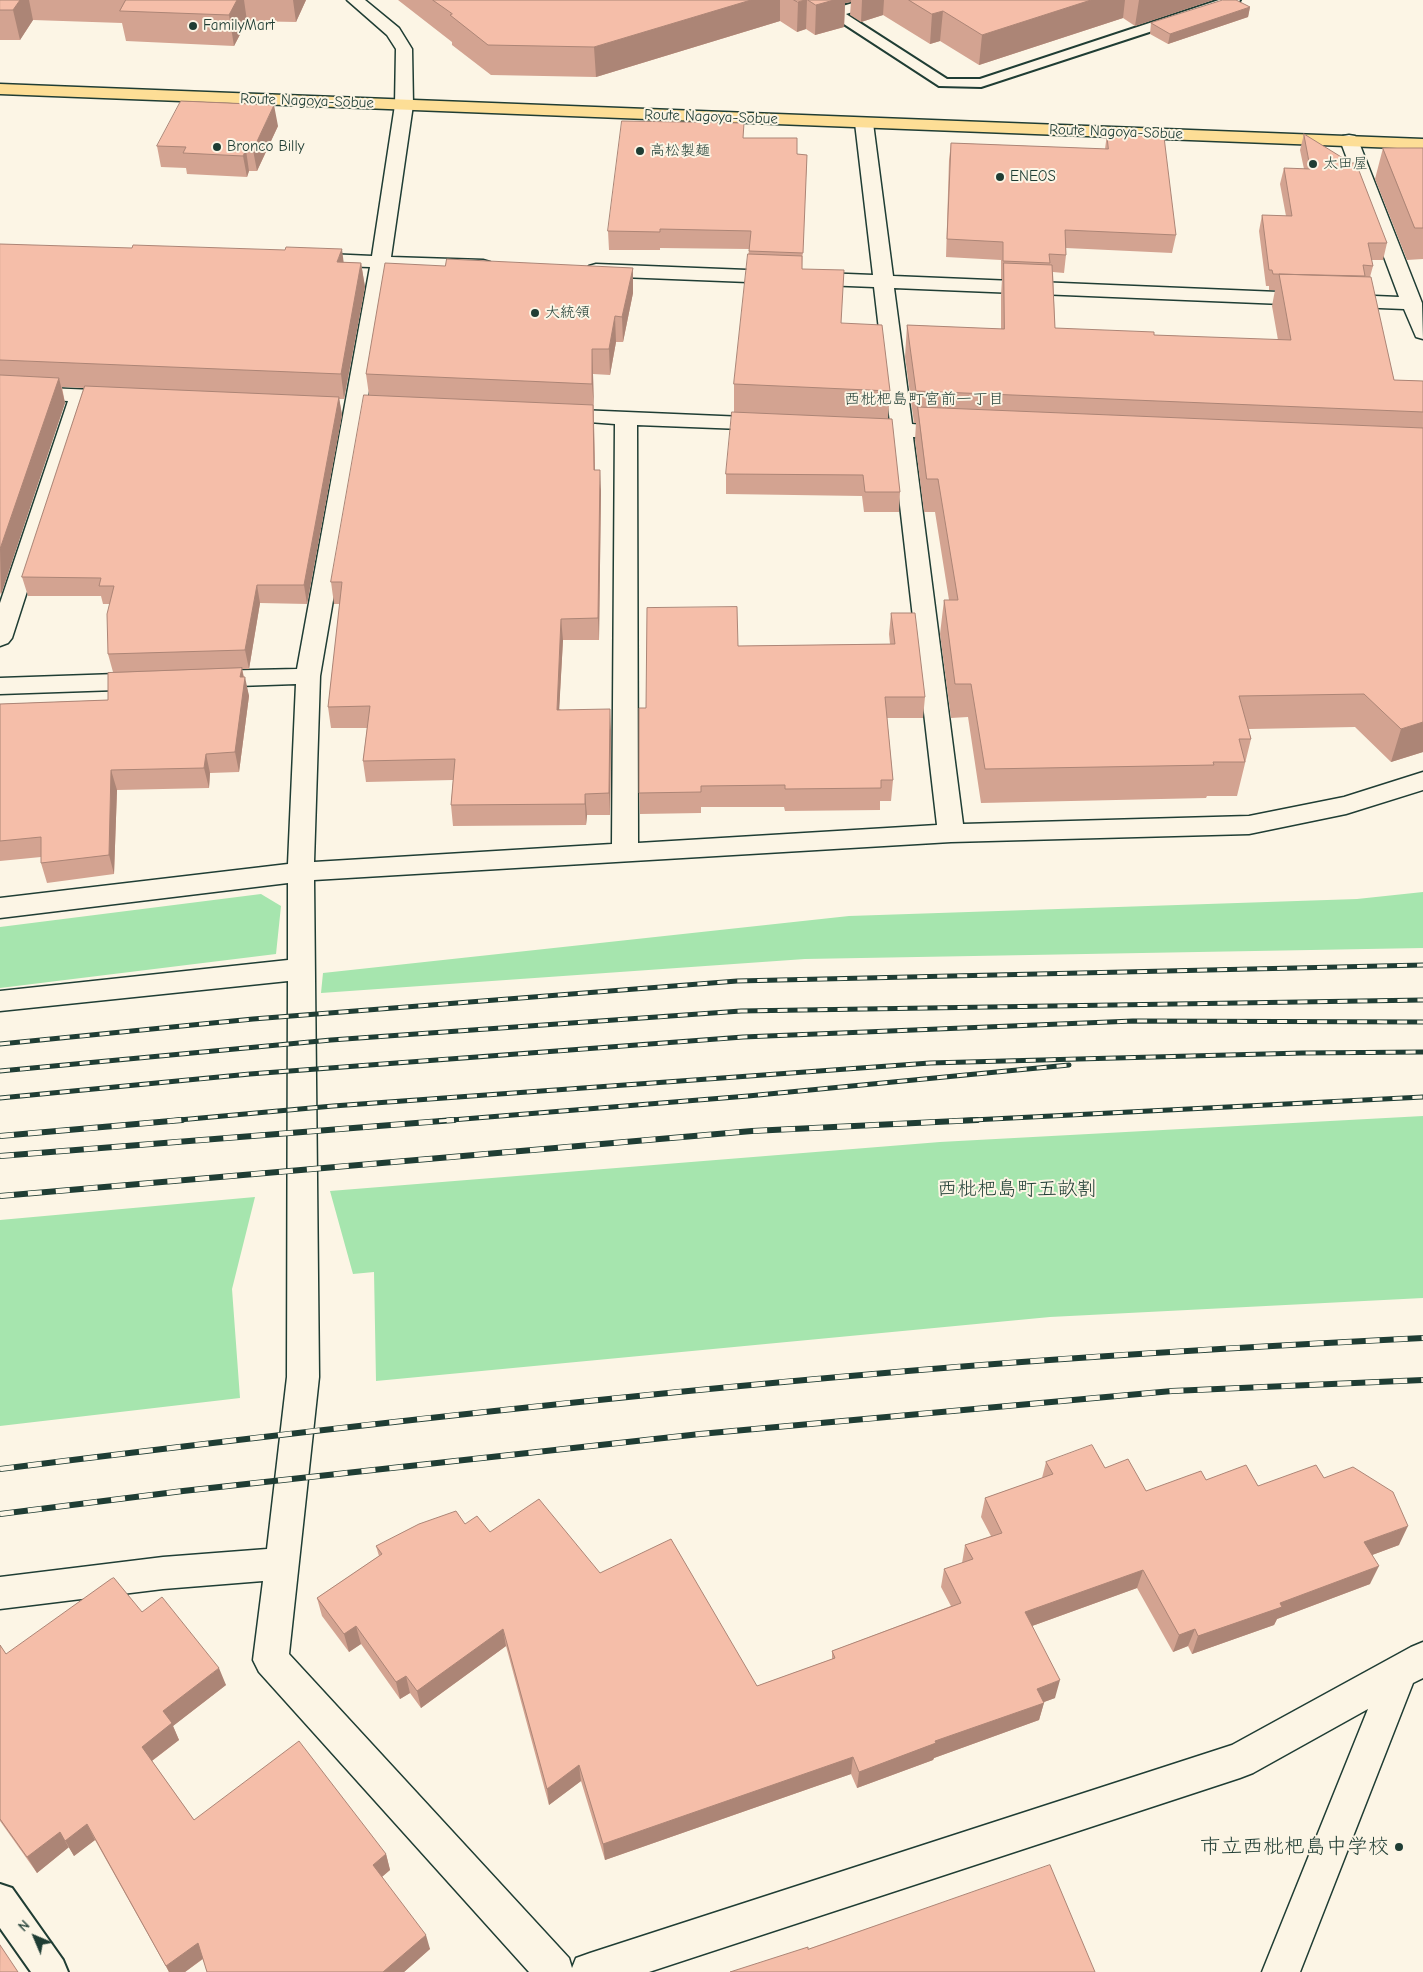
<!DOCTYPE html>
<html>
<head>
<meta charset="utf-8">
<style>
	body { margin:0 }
	#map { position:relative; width:1423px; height:1972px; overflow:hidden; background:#fcf5e5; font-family:"Comic Neue",sans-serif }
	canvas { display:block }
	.north { position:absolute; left:10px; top:1912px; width:50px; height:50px; -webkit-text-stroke:4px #fcf5e5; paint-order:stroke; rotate:315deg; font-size:14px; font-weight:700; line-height:20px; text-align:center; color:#1f3d34 }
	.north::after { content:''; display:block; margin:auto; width:18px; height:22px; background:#1f3d34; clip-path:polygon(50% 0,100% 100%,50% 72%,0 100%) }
</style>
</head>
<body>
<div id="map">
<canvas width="1423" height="1972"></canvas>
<div class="north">N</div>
</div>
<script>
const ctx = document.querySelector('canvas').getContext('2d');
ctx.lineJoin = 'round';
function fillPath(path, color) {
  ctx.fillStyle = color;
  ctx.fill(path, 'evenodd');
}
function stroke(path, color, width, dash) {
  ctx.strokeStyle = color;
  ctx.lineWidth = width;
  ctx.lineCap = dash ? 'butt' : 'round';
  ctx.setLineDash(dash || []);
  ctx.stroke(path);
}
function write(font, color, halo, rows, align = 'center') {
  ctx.font = font + ' "Comic Neue","Klee One",sans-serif';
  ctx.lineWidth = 4;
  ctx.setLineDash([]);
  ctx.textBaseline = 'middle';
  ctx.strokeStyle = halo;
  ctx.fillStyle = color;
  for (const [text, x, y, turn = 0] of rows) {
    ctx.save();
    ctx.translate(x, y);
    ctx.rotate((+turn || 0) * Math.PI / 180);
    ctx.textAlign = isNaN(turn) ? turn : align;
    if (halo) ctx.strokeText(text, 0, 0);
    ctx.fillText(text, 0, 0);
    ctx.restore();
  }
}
fillPath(new Path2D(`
	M 1423,892 L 1423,948 L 805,959 L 321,993 L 323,973 L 849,916 L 1357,899 Z
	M 261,894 L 281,906 L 276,954 L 0,988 L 0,927 Z
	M 1423,1116 L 1423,1298 L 1050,1317 L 376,1381 L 374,1272 L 353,1274 L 330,1191 L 940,1142 Z
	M 255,1197 L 232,1289 L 240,1398 L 0,1426 L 0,1220 Z`), '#a6e5ae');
const service = new Path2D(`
	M 863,0 L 885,0 L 883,3 L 846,14 L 947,79 L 980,79 L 1219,0 L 1240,0 L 1238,3 L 981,87 L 939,86 L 827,13 L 829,10 Z
	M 0,1884 L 12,1888 L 63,1960 L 68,1972 L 31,1972 L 0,1928 Z`);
const minor = new Path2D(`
	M 404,100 L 410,101 L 413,105 L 391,257 L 483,260 L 490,262 L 493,266 L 490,270 L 483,272 L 390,268 L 320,676 L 314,862 L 612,844 L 615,424 L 549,419 L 545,415 L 549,411 L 556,409 L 768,418 L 775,420 L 779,424 L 775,428 L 768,430 L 637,425 L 638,843 L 937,825 L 892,436 L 849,432 L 845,428 L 849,424 L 856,422 L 890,423 L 874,287 L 596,276 L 589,274 L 586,270 L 589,266 L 596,264 L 873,275 L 855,123 L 858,119 L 864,118 L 870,119 L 873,123 L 893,276 L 1399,297 L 1340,140 L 1343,136 L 1349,135 L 1355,136 L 1358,140 L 1422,303 L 1423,339 L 1416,337 L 1404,309 L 894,288 L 912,424 L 961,428 L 964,433 L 961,438 L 953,439 L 913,437 L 963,824 L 1249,816 L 1344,797 L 1423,772 L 1423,790 L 1346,814 L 1249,834 L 951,842 L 314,880 L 319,1377 L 289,1654 L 569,1958 L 572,1968 L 576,1958 L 590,1953 L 1232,1745 L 1411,1647 L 1423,1642 L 1423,1678 L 1413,1683 L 1300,1972 L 1262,1972 L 1368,1709 L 1253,1773 L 1240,1778 L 649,1972 L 529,1972 L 259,1672 L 253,1660 L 263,1581 L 163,1589 L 0,1609 L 0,1577 L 163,1557 L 267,1549 L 287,1377 L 288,981 L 0,1011 L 0,991 L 288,960 L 288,883 L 0,918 L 0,898 L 288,864 L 296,684 L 209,687 L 201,685 L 197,679 L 201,673 L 209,671 L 297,669 L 370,267 L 306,265 L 299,263 L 296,259 L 299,255 L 306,253 L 372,256 L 395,105 L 398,101 Z
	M 0,386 L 118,391 L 125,393 L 128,397 L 125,401 L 118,403 L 88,402 L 12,638 L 8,643 L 0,646 L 0,603 L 68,401 L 0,398 Z
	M 146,673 L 155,675 L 158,681 L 155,687 L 146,689 L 0,694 L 0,678 Z`);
const tertiary = new Path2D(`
	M 347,0 L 365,0 L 399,28 L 412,49 L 413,105 L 410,109 L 404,110 L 398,109 L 395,105 L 396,49 L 387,35 Z`);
const primary = new Path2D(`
	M 0,84 L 1423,139 L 1423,149 L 0,94 Z`);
stroke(service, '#1f3d34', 4);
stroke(minor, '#1f3d34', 3);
stroke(tertiary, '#1f3d34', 3);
stroke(primary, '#1f3d34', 3);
fillPath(service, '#fcf5e5');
fillPath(minor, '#fcf5e5');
fillPath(tertiary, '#fcf5e5');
fillPath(primary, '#fdde96');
const railFar1 = new Path2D(`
	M 0,1044 L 253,1019 L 737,981 L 1423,965
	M 0,1071 L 331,1040 L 741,1011 L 1423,1000
	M 0,1098 L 250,1074 L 743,1037 L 1133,1021 L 1423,1022
	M 168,1121 L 333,1106 L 930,1063 L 1302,1053 L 1423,1052
	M 439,1121 L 748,1096 L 1069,1065
	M 953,1121 L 1423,1097`);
const rail = new Path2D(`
	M 0,1136 L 182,1120
	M 0,1156 L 454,1120
	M 0,1196 L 752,1131 L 977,1120
	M 0,1469 C 295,1432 590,1398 885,1373 C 1064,1357 1244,1347 1423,1338
	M 0,1514 L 183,1491 L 700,1434 L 1172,1391 L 1423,1380`);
stroke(railFar1, '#1f3d34', 5);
stroke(rail, '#1f3d34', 6);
stroke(railFar1, '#fcf5e5', 3, [10]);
stroke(rail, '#fcf5e5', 4.5, [14]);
fillPath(new Path2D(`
	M 0,0 L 306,0 L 296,22 L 247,21 L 234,46 L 126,41 L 122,23 L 33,20 L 20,40 L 0,40 Z
	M 398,0 L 1213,0 L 1135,26 L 1123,18 L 979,65 L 940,41 L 930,44 L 883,15 L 861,22 L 850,15 L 851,2 L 845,3 L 844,27 L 815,35 L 806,29 L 797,32 L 780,21 L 596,77 L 491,75 L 452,45 L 452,42 Z
	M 1250,7 L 1248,17 L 1168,44 L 1150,34 L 1151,23 Z
	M 278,126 L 257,171 L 249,171 L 247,177 L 187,174 L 186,168 L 161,167 L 157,146 Z
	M 1107,134 L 1176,235 L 1172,253 L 1066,248 L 1066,255 L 1064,273 L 1053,272 L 1055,328 L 1154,335 L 1278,340 L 1272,306 L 1275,290 L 1269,290 L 1269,286 L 1266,286 L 1259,231 L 1262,215 L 1286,216 L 1280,184 L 1284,168 L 1304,169 L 1300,150 L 1304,134 L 1387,243 L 1383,260 L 1371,260 L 1373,266 L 1370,277 L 1394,380 L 1423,381 L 1423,752 L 1391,762 L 1355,727 L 1249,729 L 1251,739 L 1237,796 L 1207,796 L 1206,798 L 981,803 L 968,717 L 951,718 L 940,634 L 944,600 L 949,600 L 935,512 L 924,512 L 915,440 L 916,423 L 914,423 L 905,357 L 907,325 L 1001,329 L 1001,295 L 1002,279 L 1001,279 L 1001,260 L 946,257 L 949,160 L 951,143 L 1105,149 Z
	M 744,138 L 797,154 L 807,155 L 802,269 L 890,391 L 888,419 L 900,492 L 899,512 L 864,512 L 862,496 L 726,494 L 726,474 L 734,412 L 734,384 L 749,249 L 660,248 L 660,250 L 609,250 L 608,231 Z
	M 1383,148 L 1423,148 L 1423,259 L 1407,260 L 1375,179 Z
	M 0,244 L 361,263 L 365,287 L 344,399 L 339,399 L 342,415 L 307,604 L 260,603 L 249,669 L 242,669 L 249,696 L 239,772 L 210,773 L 209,788 L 117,790 L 114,874 L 47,883 L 41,863 L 41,857 L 0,861 L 0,704 L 108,700 L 113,672 L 108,654 L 110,604 L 103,604 L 101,596 L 28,596 L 22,577 L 84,388 L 62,387 L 65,403 L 0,595 Z
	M 445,266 L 633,268 L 633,293 L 623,342 L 616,342 L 610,375 L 593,374 L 595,470 L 601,491 L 599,640 L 563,640 L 559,709 L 611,730 L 610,815 L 587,815 L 586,825 L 453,826 L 451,805 L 453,780 L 366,782 L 363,761 L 367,728 L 331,728 L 328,707 L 340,604 L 334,604 L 331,582 L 369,395 L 366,374 Z
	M 891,613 L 925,697 L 923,718 L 887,718 L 893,780 L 891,801 L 880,801 L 880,810 L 785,811 L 784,807 L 701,807 L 701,813 L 640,814 L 639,793 L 646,708 L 738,646 L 890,644 L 889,634 Z
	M 1046,1462 L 1105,1468 L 1146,1491 L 1206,1480 L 1258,1486 L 1324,1478 L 1399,1545 L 1372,1555 L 1370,1584 L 1277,1619 L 1274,1625 L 1192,1654 L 1188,1646 L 1173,1652 L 1137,1588 L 1032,1626 L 1055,1698 L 1044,1702 L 1039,1720 L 934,1758 L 933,1760 L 857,1788 L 851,1774 L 605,1860 L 581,1781 L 549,1805 L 506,1646 L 421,1708 L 410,1693 L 400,1699 L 361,1644 L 349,1652 L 322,1616 L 317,1598 L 379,1556 L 376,1546 L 465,1524 L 490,1532 L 600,1573 L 757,1686 L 832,1659 L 832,1651 L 951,1606 L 941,1587 L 944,1569 L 962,1563 L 965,1545 L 991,1536 L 981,1517 L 985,1498 L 1042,1478 Z
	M 142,1612 L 226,1685 L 173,1726 L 179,1740 L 152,1761 L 194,1820 L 386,1854 L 390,1870 L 382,1877 L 430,1949 L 404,1972 L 207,1972 L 203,1959 L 185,1972 L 169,1972 L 95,1840 L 74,1856 L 69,1847 L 37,1873 L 0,1821 L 0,1645 L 6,1654 Z`), '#d3a391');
fillPath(new Path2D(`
	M 20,0 L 29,0 L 33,20 L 20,40 L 13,10 Z
	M 237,0 L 244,0 L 247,21 L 234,46 L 229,15 Z
	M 293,0 L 306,0 L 296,22 Z
	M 751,0 L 780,0 L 780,21 L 596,77 L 594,47 Z
	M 805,0 L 807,0 L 806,29 L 797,32 L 798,2 Z
	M 827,0 L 851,0 L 851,2 L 845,3 L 844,27 L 815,35 L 816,5 Z
	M 862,0 L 884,0 L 883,15 L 861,22 Z
	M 1091,0 L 1125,0 L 1123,18 L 979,65 L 982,35 Z
	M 1139,0 L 1213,0 L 1135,26 Z
	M 1250,7 L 1248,17 L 1168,44 L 1170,34 Z
	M 943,11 L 940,41 L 930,44 L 932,14 Z
	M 274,105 L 278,126 L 257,171 L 253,150 Z
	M 246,150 L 249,171 L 247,177 L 243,156 Z
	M 342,249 L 345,273 L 337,262 Z
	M 361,263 L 365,287 L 344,399 L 341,374 Z
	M 633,268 L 633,293 L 623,342 L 622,317 Z
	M 615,316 L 616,342 L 610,375 L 609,349 Z
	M 592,349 L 593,374 L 594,409 L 592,384 Z
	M 59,378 L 65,403 L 1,595 L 0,549 Z
	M 339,397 L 342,415 L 307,604 L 304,585 Z
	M 593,405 L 594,426 L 595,491 L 594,470 Z
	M 600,470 L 601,491 L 599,640 L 598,618 Z
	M 257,585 L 260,603 L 249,669 L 245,650 Z
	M 561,619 L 563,640 L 558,731 L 557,710 Z
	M 242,668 L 244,681 L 245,677 L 249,696 L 239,772 L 235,752 L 240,677 Z
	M 610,709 L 611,730 L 610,815 L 609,793 Z
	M 1423,722 L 1423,752 L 1391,762 L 1401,729 Z
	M 206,754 L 210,773 L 209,788 L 204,768 Z
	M 111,770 L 117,790 L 114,874 L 109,855 Z
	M 585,794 L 587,815 L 586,825 L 585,804 Z
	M 1408,1526 L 1399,1545 L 1356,1561 L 1364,1542 Z
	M 1379,1566 L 1370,1584 L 1277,1619 L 1274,1625 L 1192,1654 L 1198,1636 L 1280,1603 Z
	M 1143,1570 L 1137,1588 L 1021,1630 L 1025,1612 Z
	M 356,1626 L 361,1644 L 349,1652 L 344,1634 Z
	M 503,1629 L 506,1646 L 421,1708 L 417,1691 Z
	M 1195,1629 L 1188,1646 L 1173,1652 L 1179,1635 Z
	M 219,1668 L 226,1685 L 173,1726 L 179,1740 L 149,1763 L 142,1747 L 163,1711 Z
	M 406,1676 L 410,1693 L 400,1699 L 396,1682 Z
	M 1060,1680 L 1055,1698 L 1033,1706 L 1037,1689 Z
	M 1044,1703 L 1039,1720 L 934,1758 L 933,1760 L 857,1788 L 859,1772 L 935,1741 Z
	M 853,1757 L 851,1774 L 605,1860 L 603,1844 Z
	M 579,1765 L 581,1781 L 549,1805 L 547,1789 Z
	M 87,1824 L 95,1840 L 74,1856 L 65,1841 Z
	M 60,1832 L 69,1847 L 37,1873 L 27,1857 Z
	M 386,1854 L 390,1870 L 378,1880 L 373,1865 Z
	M 426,1935 L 430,1949 L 404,1972 L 383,1972 Z
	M 198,1943 L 205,1957 L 185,1972 L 169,1972 L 166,1966 Z`), '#ac8576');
const building = new Path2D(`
	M 0,0 L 20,0 L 13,10 L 0,10 Z
	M 126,0 L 237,0 L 229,15 L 120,11 Z
	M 433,0 L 751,0 L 594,47 L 488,45 L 450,15 L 452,14 Z
	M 794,0 L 805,0 L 798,2 Z
	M 808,0 L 834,0 L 816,5 Z
	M 909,0 L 1091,0 L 982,35 L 943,11 L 932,14 Z
	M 1223,0 L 1236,0 L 1250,7 L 1170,34 L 1151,23 Z
	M 181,101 L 274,105 L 253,150 L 246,150 L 243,156 L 183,153 L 186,147 L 157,146 Z
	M 622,121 L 744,123 L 743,138 L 797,138 L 797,154 L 807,155 L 803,253 L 749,251 L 751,231 L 660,229 L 660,232 L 608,231 Z
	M 1107,134 L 1164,137 L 1176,235 L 1065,230 L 1066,255 L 1049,254 L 1050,263 L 1003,261 L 1003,242 L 947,239 L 951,143 L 1108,149 Z
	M 1304,134 L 1351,163 L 1356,163 L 1387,243 L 1368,243 L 1373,266 L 1363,265 L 1365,276 L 1273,274 L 1272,270 L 1269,270 L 1262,215 L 1292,216 L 1284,168 L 1310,169 Z
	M 1383,148 L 1423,148 L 1423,228 L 1415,228 Z
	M 0,244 L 132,248 L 133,245 L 285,250 L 286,247 L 342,249 L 337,262 L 361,263 L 341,374 L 0,360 Z
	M 748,254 L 802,256 L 802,269 L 844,270 L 841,323 L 882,325 L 890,391 L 734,384 Z
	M 447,259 L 633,268 L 622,317 L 615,316 L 609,349 L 592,349 L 592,384 L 366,374 L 385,263 L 445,266 Z
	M 1004,263 L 1052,265 L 1055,328 L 1154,332 L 1154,335 L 1291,340 L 1279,274 L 1371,277 L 1394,380 L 1423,381 L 1423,412 L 916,391 L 907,325 L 1004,329 Z
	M 0,375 L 59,378 L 0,549 Z
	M 85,386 L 339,397 L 304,585 L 257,585 L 245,650 L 108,654 L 107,614 L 114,586 L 99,586 L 101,578 L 22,577 Z
	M 364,395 L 593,405 L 594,470 L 600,470 L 598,618 L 561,619 L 557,710 L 610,709 L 609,793 L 585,794 L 585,804 L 451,805 L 455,759 L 363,761 L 370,706 L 328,707 L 342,582 L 331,582 Z
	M 918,407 L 1423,428 L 1423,722 L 1401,729 L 1364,694 L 1239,696 L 1251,739 L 1239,739 L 1245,762 L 1213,762 L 1214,765 L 985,769 L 971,684 L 955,684 L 944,600 L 958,600 L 938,479 L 927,479 Z
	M 732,412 L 892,419 L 900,492 L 865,492 L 863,475 L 726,474 Z
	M 737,607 L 738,646 L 895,644 L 891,613 L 915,613 L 925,697 L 885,697 L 893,780 L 881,780 L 881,788 L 785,789 L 785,785 L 701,786 L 701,792 L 639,793 L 639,708 L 646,708 L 647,608 Z
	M 242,668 L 240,677 L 245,677 L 235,752 L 206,754 L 204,768 L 111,770 L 109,855 L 41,863 L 41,837 L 0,841 L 0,704 L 108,700 L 108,673 Z
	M 1092,1445 L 1105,1468 L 1128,1459 L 1146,1491 L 1201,1471 L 1206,1480 L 1246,1465 L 1258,1486 L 1316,1465 L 1324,1478 L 1353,1467 L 1393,1492 L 1408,1526 L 1364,1542 L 1379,1566 L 1280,1603 L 1282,1607 L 1198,1636 L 1195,1629 L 1179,1635 L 1143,1570 L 1025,1612 L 1060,1680 L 1037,1689 L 1044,1703 L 935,1741 L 936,1743 L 859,1772 L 853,1757 L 603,1844 L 579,1765 L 547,1789 L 503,1629 L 417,1691 L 406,1676 L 396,1682 L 356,1626 L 344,1634 L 317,1598 L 382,1554 L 376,1546 L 419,1524 L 456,1511 L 465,1524 L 477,1516 L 490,1532 L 539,1499 L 600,1573 L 671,1539 L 757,1686 L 835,1658 L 832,1651 L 961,1603 L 944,1569 L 973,1559 L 965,1545 L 1002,1533 L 985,1498 L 1053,1474 L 1046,1462 Z
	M 114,1578 L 142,1612 L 162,1597 L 219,1668 L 163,1711 L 172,1723 L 142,1747 L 194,1820 L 299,1741 L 386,1854 L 373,1865 L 426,1935 L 383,1972 L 207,1972 L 198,1943 L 166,1966 L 87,1824 L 65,1841 L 60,1832 L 27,1857 L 0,1819 L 0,1645 L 6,1654 L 111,1579 Z
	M 1050,1865 L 1095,1972 L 730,1972 L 808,1947 L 808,1949 Z
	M 0,1945 L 18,1972 L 0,1972 Z`);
fillPath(building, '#f5bea9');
stroke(building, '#ac8576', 1);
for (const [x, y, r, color] of [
	[193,26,5,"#1f3d34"],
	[217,147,5,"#1f3d34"],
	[640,151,5,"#1f3d34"],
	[1313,164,5,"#1f3d34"],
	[1000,177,5,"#1f3d34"],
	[535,313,5,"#1f3d34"],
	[1399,1847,5,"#1f3d34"]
]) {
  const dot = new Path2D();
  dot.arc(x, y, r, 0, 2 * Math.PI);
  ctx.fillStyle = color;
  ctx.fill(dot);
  stroke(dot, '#fcf5e5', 2);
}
write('15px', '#1f3d34', '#fcf5e5', [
	["FamilyMart",203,26],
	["Bronco Billy",227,147],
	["高松製麺",650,151],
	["太田屋",1323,164],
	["ENEOS",1010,177],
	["大統領",545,313]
], 'left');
write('15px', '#1f3d34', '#fcf5e5', [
	["Route Nagoya-Sobue",307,101,2],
	["Route Nagoya-Sobue",711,117,2],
	["Route Nagoya-Sobue",1116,132,2]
]);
write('16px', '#1f3d34', '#fcf5e5', [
	["西枇杷島町宮前一丁目",924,399]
]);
write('20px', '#1f3d34', '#fcf5e5', [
	["西枇杷島町五畝割",1017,1189]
]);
write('21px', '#1f3d34', '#fcf5e5', [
	["市立西枇杷島中学校",1389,1847]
], 'right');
</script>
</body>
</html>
